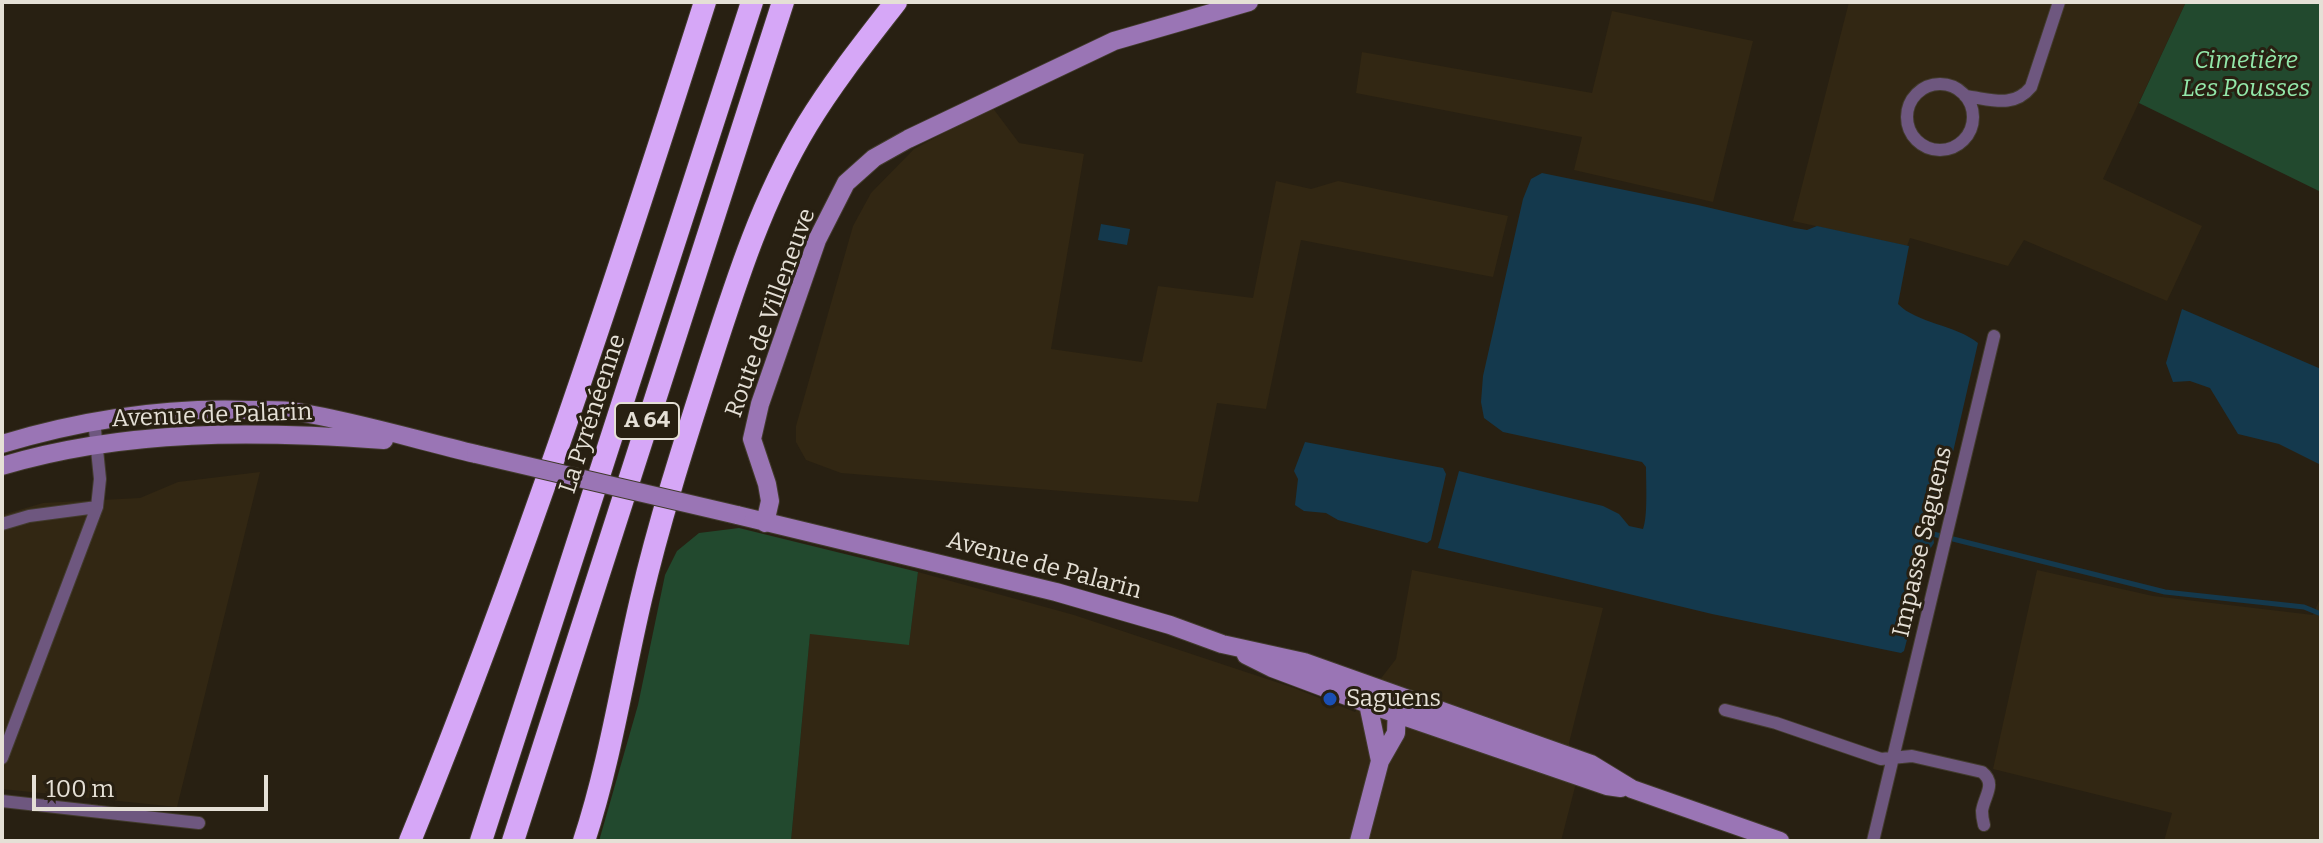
<!DOCTYPE html>
<html>
<head>
<meta charset="utf-8">
<style>
	body { margin:0 }
	#map { position:relative; width:2323px; height:843px; overflow:hidden; background:#282012; font-family:Bitter,serif }
	canvas { display:block }
	.frame { position:absolute; inset:0; border:4px solid #e5e0d6; pointer-events:none }
	.scale { position:absolute; left:32px; top:775px; width:236px; height:36px; box-sizing:border-box; border:4px solid #e5e0d6; border-top:0; padding-left:10px; font-size:24px; line-height:28px; white-space:nowrap; color:#e5e0d6; -webkit-text-stroke:6px #282012; paint-order:stroke }
</style>
</head>
<body>
<div id="map">
<canvas width="2323" height="843"></canvas>
<div class="frame"></div>
<div class="scale">100 m</div>
</div>
<script>
const ctx = document.querySelector('canvas').getContext('2d');
ctx.lineJoin = 'round';
function fillPath(path, color) {
  ctx.fillStyle = color;
  ctx.fill(path, 'evenodd');
}
function stroke(path, color, width, dash) {
  ctx.strokeStyle = color;
  ctx.lineWidth = width;
  ctx.lineCap = dash ? 'butt' : 'round';
  ctx.setLineDash(dash || []);
  ctx.stroke(path);
}
function write(font, color, halo, rows, align = 'center') {
  ctx.font = font + ' Bitter,serif';
  ctx.lineWidth = 6;
  ctx.setLineDash([]);
  ctx.textBaseline = 'middle';
  ctx.strokeStyle = halo;
  ctx.fillStyle = color;
  for (const [text, x, y, turn = 0] of rows) {
    ctx.save();
    ctx.translate(x, y);
    ctx.rotate((+turn || 0) * Math.PI / 180);
    ctx.textAlign = isNaN(turn) ? turn : align;
    if (halo) ctx.strokeText(text, 0, 0);
    ctx.fillText(text, 0, 0);
    ctx.restore();
  }
}
fillPath(new Path2D(`
	M 1849,2 L 2186,2 L 2103,179 L 2202,226 L 2167,301 L 2024,240 L 2008,266 L 1910,238 L 1907,246 L 1793,221 Z
	M 1612,11 L 1753,41 L 1713,202 L 1574,170 L 1582,137 L 1356,93 L 1362,52 L 1592,93 Z
	M 992,107 L 1019,143 L 1084,154 L 1051,349 L 1142,362 L 1158,286 L 1253,298 L 1276,181 L 1311,189 L 1338,181 L 1508,216 L 1493,277 L 1301,240 L 1266,409 L 1217,403 L 1198,502 L 841,473 L 806,460 L 796,442 L 796,426 L 853,226 L 871,193 L 914,149 Z
	M 260,472 L 177,807 L 2,789 L 2,515 L 43,503 L 140,498 L 178,482 Z
	M 1412,570 L 1603,608 L 1569,743 L 1575,787 L 1561,841 L 791,841 L 810,633 L 909,644 L 918,572 L 1074,615 L 1294,688 L 1355,712 L 1396,659 Z
	M 2037,570 L 2153,596 L 2313,615 L 2321,596 L 2321,841 L 2164,841 L 2172,813 L 1993,769 Z`), '#322713');
fillPath(new Path2D(`
	M 2186,2 L 2321,2 L 2321,192 L 2139,103 Z
	M 739,528 L 918,572 L 909,645 L 810,634 L 791,841 L 599,841 L 638,705 L 665,575 L 677,551 L 699,533 Z`), '#22492e');
fillPath(new Path2D(`
	M 1542,173 L 1698,205 L 1795,228 L 1807,230 L 1817,226 L 1909,246 L 1898,304 C 1916,323 1956,325 1978,343 L 1945,487 L 1932,529 L 1934,543 L 1925,557 L 1925,571 L 1904,651 L 1901,653 L 1712,614 L 1438,548 L 1459,471 L 1603,506 L 1619,514 L 1629,526 L 1643,529 C 1648,517 1646,483 1646,467 L 1642,462 L 1503,432 L 1484,418 L 1481,402 L 1483,376 L 1523,199 L 1531,179 Z
	M 1101,224 L 1130,229 L 1127,245 L 1098,240 Z
	M 2182,309 L 2321,369 L 2321,465 L 2279,444 L 2238,434 L 2210,388 L 2190,381 L 2173,382 L 2166,363 Z
	M 1305,442 L 1443,468 L 1446,474 L 1431,540 L 1427,543 L 1338,520 L 1326,513 L 1304,511 L 1295,505 L 1298,479 L 1294,471 Z`), '#14394d');
stroke(new Path2D(`
	M 1933,534 L 2165,592 L 2304,607 L 2321,614`), '#14394d', 5);
const street = new Path2D(`
	M1907 117a33 33 0 1 1 66 0a33 33 0 1 1-66 0Z
	M 1965,96 C 1991,99 2013,109 2031,87 L 2059,2
	M 2,524 L 29,516 L 97,507
	M 1725,710 L 1776,723 L 1881,759 L 1912,756 L 1982,772 C 1997,784 1984,796 1982,811 C 1982,816 1983,821 1984,825
	M 2,758 L 97,507 L 100,479 L 94,420
	M 2,801 L 199,823
	M 1873,841 L 1994,336`);
const secondary = new Path2D(`
	M 2,444 C 82,420 165,407 249,410 C 265,410 282,409 298,412 C 358,422 417,440 476,454
	M 2,466 C 125,429 257,431 384,440
	M 737,515 L 1056,592 L 1170,625 L 1222,644 L 1304,662 L 1591,764 L 1632,789 L 1780,841
	M 765,523 L 770,501 L 767,484 L 752,439 L 760,404 L 817,240 L 846,183 L 874,158 L 908,139 L 1114,41 L 1249,2
	M 1246,655 L 1272,668 L 1368,704 L 1607,786 L 1621,788
	M 1368,704 L 1380,761
	M 1359,841 L 1380,761 L 1396,733 L 1397,705`);
const highway = new Path2D(`
	M 410,841 C 522,567 615,284 705,2
	M 481,841 L 752,2
	M 513,841 L 783,2
	M 584,841 C 610,762 622,680 641,599 C 659,522 683,447 707,372 C 734,288 761,201 807,125 C 833,82 865,42 896,2`);
stroke(street, '#423b2d', 14);
stroke(secondary, '#423b2d', 20);
stroke(highway, '#423b2d', 24);
stroke(street, '#6e577f', 12);
stroke(secondary, '#9a75b5', 18);
stroke(highway, '#d6a7f7', 22);
const secondaryBridge = new Path2D(`
	M 476,454 L 737,515`);
stroke(secondaryBridge, '#423b2d', 20, []);
stroke(secondaryBridge, '#9a75b5', 18);
for (const [x, y, r, color] of [
	[1330,699,8,"#1a4fb4"]
]) {
  const dot = new Path2D();
  dot.arc(x, y, r, 0, 2 * Math.PI);
  ctx.fillStyle = color;
  ctx.fill(dot);
  stroke(dot, '#282012', 3);
}
for (const [x, y, w] of [
	[647,421,64]
]) {
  const box = new Path2D();
  box.roundRect(x - w / 2, y - 18, w, 36, 6);
  ctx.fillStyle = '#282012';
  ctx.fill(box);
  stroke(box, '#e5e0d6', 2);
}
write('bold 22px', '#e5e0d6', null, [
	["A 64",647,421]
]);
write('italic 24px', '#93e8aa', '#282012', [
	["Cimetière",2246,61],
	["Les Pousses",2246,89]
]);
write('24px', '#e5e0d6', '#282012', [
	["Route de Villeneuve",771,313,-70],
	["La Pyrénéenne",593,414,-72],
	["Avenue de Palarin",212,416,-2],
	["Impasse Saguens",1923,542,-77],
	["Avenue de Palarin",1044,566,15]
]);
write('24px', '#e5e0d6', '#282012', [
	["Saguens",1346,699]
], 'left');
</script>
</body>
</html>
